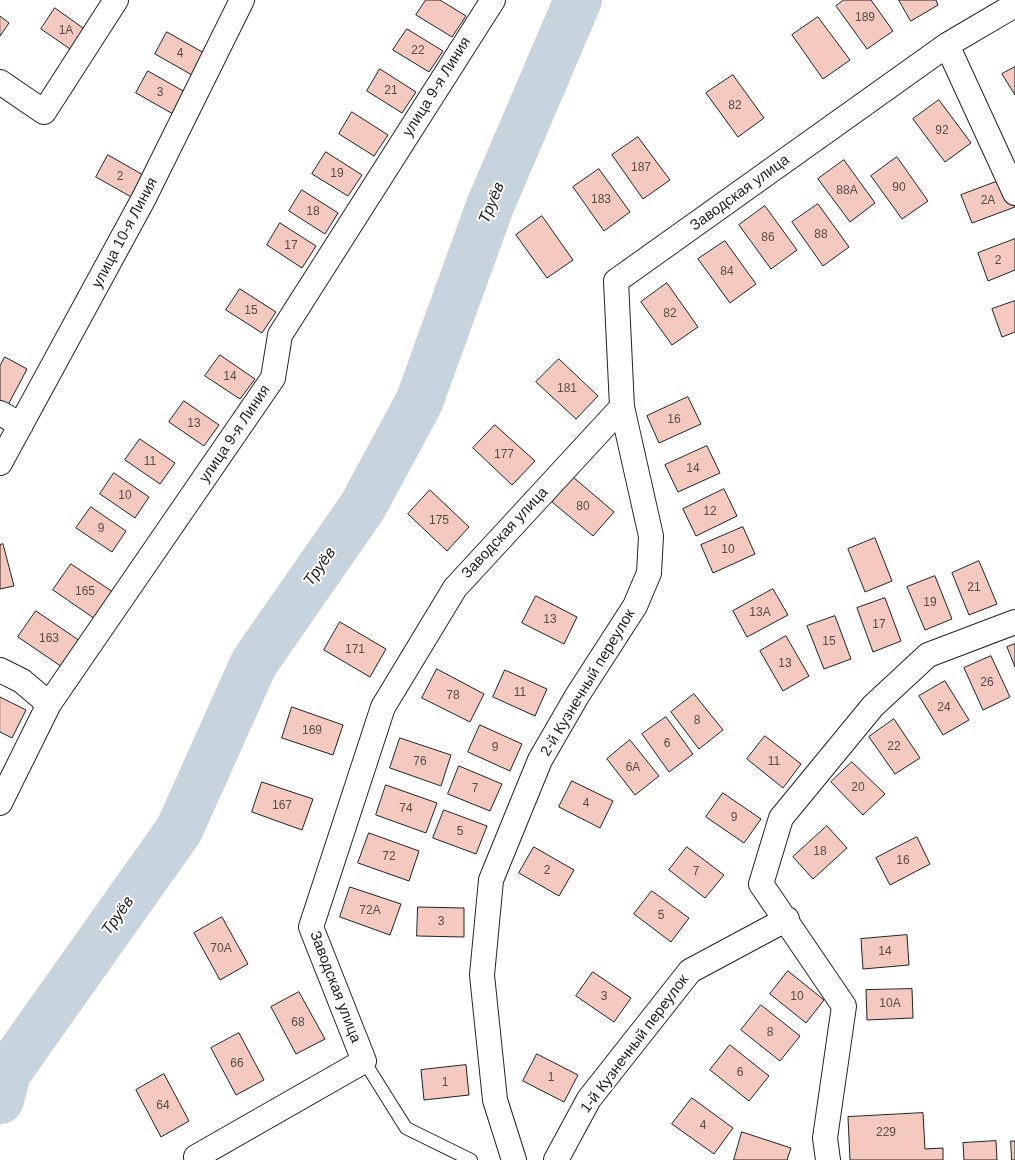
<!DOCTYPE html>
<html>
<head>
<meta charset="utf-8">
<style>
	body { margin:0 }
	canvas { display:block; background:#fff }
</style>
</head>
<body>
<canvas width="1015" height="1160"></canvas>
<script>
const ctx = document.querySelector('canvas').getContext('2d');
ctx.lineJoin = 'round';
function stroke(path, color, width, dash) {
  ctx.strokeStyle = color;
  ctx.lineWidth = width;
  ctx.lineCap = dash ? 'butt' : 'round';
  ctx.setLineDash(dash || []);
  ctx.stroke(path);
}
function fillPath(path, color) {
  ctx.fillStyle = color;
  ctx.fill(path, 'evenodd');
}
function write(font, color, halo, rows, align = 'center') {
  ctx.font = font + ' Helvetica,sans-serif';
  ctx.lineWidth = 4;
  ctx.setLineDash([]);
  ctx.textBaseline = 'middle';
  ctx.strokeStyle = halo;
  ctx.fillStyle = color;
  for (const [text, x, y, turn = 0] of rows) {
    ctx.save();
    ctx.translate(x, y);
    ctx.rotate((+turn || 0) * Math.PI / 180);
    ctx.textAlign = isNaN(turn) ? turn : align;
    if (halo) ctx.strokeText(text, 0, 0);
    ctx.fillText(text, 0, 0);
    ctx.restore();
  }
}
stroke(new Path2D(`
	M 0,1100 L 7,1073 L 179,830 L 254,663 L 363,506 L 419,402 L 490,206 L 578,0`), '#c7d3dd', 48);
const building = new Path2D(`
	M 426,0 L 440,0 L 466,16 L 452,37 L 416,15 Z
	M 844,0 L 871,0 L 893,31 L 867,49 L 836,6 Z
	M 899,0 L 936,0 L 938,5 L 911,21 Z
	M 55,8 L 90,33 L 76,53 L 41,29 Z
	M 0,16 L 9,23 L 0,36 Z
	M 818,17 L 850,60 L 823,79 L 792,35 Z
	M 407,29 L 443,51 L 429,72 L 393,50 Z
	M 167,32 L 204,53 L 192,75 L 155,54 Z
	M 1015,67 L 1015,95 L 1002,74 Z
	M 380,69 L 416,92 L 402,113 L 367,91 Z
	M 148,71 L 185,92 L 173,114 L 136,93 Z
	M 733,75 L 764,118 L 738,137 L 706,93 Z
	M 939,100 L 971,143 L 945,162 L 913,119 Z
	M 352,112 L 388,135 L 374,156 L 339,134 Z
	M 638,137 L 670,180 L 643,199 L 612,155 Z
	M 326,152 L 362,175 L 348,196 L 312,174 Z
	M 108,155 L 145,176 L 133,198 L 96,177 Z
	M 897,157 L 928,201 L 902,219 L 871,176 Z
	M 844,160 L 875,203 L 850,222 L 818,179 Z
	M 599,169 L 630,212 L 604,231 L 573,187 Z
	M 1004,179 L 1015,207 L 972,223 L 961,195 Z
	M 302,190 L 338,213 L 325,234 L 289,211 Z
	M 818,204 L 849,247 L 823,266 L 792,222 Z
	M 765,206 L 797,250 L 771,269 L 739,225 Z
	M 542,216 L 573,260 L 547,278 L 516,235 Z
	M 280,223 L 316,246 L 302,268 L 267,245 Z
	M 1015,239 L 1015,270 L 988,281 L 978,253 Z
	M 725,241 L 756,284 L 730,303 L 698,259 Z
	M 667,283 L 698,327 L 672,345 L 641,302 Z
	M 240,289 L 276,312 L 262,333 L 226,310 Z
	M 1015,301 L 1015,332 L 1002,337 L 992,309 Z
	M 220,355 L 255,379 L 240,399 L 205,376 Z
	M 5,357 L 27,369 L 7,407 L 0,403 L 0,366 Z
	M 559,359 L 598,396 L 576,419 L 536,382 Z
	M 688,397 L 701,424 L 659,443 L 647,416 Z
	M 184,401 L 219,425 L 204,446 L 169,422 Z
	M 495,425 L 535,461 L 512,485 L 473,448 Z
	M 140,439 L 175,463 L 160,484 L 125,460 Z
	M 707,446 L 720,473 L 678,492 L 665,465 Z
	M 114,473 L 149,497 L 135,518 L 100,494 Z
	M 573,477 L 614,512 L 593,536 L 552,502 Z
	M 724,489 L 737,516 L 696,536 L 683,509 Z
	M 430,490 L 469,527 L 447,551 L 408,514 Z
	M 91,507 L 126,531 L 112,552 L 76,528 Z
	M 743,527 L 755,554 L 713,573 L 701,545 Z
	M 875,538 L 892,581 L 865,592 L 848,549 Z
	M 3,544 L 14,586 L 0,589 L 0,545 Z
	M 979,561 L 997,604 L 969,615 L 952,573 Z
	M 71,564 L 116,594 L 98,621 L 53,590 Z
	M 935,576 L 952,619 L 925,630 L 907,587 Z
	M 773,589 L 788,615 L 747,637 L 733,611 Z
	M 536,596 L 577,617 L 564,644 L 522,623 Z
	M 885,598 L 901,641 L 873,652 L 857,608 Z
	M 36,611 L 80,641 L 62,667 L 18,637 Z
	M 835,616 L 851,659 L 824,669 L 807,626 Z
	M 340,622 L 386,649 L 370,677 L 324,650 Z
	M 786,636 L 809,676 L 783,691 L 760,651 Z
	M 1015,644 L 1015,667 L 1007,647 Z
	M 991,656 L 1010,697 L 983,710 L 964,668 Z
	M 437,669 L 484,694 L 470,722 L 422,698 Z
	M 505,670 L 547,689 L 535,716 L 493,697 Z
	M 945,681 L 969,720 L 943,735 L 919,696 Z
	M 694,694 L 723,730 L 699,749 L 671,712 Z
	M 0,697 L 26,710 L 12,738 L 0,732 Z
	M 292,707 L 343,725 L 333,755 L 282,738 Z
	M 666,717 L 693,754 L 669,772 L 642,734 Z
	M 894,719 L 920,758 L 895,774 L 869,737 Z
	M 480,725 L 522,744 L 510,771 L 468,752 Z
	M 765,736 L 801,764 L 783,788 L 747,759 Z
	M 400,738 L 451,755 L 441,786 L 390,768 Z
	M 630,740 L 659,776 L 635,795 L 607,759 Z
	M 852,762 L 885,794 L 863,815 L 831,782 Z
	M 459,766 L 502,784 L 490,811 L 448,794 Z
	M 572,781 L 613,801 L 600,828 L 559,807 Z
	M 262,782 L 313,799 L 302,830 L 252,812 Z
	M 386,785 L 437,803 L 426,833 L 376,815 Z
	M 723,793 L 761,819 L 744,843 L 706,817 Z
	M 444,810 L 487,826 L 476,854 L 433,838 Z
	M 827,826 L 847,848 L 813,879 L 793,857 Z
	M 369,833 L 419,851 L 409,881 L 358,863 Z
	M 917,837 L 930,864 L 890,885 L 876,858 Z
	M 534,847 L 574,870 L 559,896 L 519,873 Z
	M 687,847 L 724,875 L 705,898 L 669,870 Z
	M 350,887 L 401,904 L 390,935 L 340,917 Z
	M 652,891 L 689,918 L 671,942 L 634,914 Z
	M 418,907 L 464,908 L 464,937 L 417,936 Z
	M 222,917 L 248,964 L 220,980 L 194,933 Z
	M 907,935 L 909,965 L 863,969 L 861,939 Z
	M 788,971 L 824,1000 L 806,1023 L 770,994 Z
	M 593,972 L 631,998 L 614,1022 L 576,996 Z
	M 912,989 L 913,1018 L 867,1020 L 866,990 Z
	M 299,992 L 325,1039 L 296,1054 L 271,1007 Z
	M 761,1005 L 800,1036 L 780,1061 L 741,1030 Z
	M 239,1033 L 264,1080 L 236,1095 L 211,1048 Z
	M 730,1045 L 769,1076 L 749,1101 L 710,1070 Z
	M 537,1054 L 578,1075 L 564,1102 L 523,1081 Z
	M 466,1065 L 469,1095 L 424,1100 L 421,1070 Z
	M 164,1074 L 189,1121 L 161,1137 L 136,1090 Z
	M 692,1098 L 733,1128 L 714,1154 L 672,1124 Z
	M 923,1113 L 925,1149 L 943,1148 L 943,1160 L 850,1160 L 848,1117 Z
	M 742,1132 L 791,1148 L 787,1160 L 734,1160 Z
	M 996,1141 L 997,1160 L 964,1160 L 963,1143 Z
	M 1011,1141 L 1015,1141 L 1015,1160 L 1012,1160 Z`);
fillPath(building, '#f3c9c0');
stroke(building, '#222', 1);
const service = new Path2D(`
	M 364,1061 L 406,1128 L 471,1160`);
const minor = new Path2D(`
	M 947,45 L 1015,193
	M 0,82 L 44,112 L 116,0
	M 0,413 L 21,425
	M 0,463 L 144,198 L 242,0
	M 0,670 L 22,681 L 49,704 L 273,378 L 280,335 L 493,0
	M 0,803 L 49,704
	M 196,1157 L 364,1061 L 311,927 L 383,707 L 455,588 L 622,407 L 616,281 L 947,45 L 1015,5
	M 514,1160 L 495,1100 L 482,975 L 491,880 L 540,760 L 577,696 L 635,606 L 649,573 L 651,536 L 622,407
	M 556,1160 L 589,1099 L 690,971 L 787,919
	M 828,1160 L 825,1138 L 844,1006 L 761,884 L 781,818 L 873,706 L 928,655 L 1015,622`);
stroke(service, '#222', 14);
stroke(minor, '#222', 26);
stroke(service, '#fff', 12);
stroke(minor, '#fff', 24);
write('12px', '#564c4a', null, [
	["189",865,18],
	["1А",66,31],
	["22",418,51],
	["4",180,54],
	["21",391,91],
	["3",160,93],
	["82",735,106],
	["92",942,131],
	["187",641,168],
	["19",337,174],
	["2",120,177],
	["90",899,188],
	["88А",847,191],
	["183",601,200],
	["2А",988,201],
	["18",313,212],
	["88",821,235],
	["86",768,238],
	["17",291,246],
	["2",998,261],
	["84",727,272],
	["15",251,311],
	["82",670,314],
	["14",230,377],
	["181",567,389],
	["16",674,420],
	["13",194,424],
	["177",504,455],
	["11",150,462],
	["14",693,469],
	["10",125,496],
	["80",583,507],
	["12",710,512],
	["175",439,521],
	["9",101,529],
	["10",728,550],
	["21",974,588],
	["165",85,592],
	["19",930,603],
	["13А",760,613],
	["13",550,620],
	["17",879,625],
	["163",49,639],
	["15",829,642],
	["171",355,650],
	["13",785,664],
	["26",987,683],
	["11",520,693],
	["78",453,696],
	["24",944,708],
	["8",697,721],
	["169",312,731],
	["6",667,744],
	["22",894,747],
	["9",495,748],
	["76",420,762],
	["11",774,762],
	["6А",633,768],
	["20",858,788],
	["7",475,789],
	["4",586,804],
	["167",282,806],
	["74",406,809],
	["9",734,818],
	["5",460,832],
	["18",820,852],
	["72",389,857],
	["16",903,861],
	["2",547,871],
	["7",696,872],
	["72А",370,911],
	["5",661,916],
	["3",441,922],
	["70А",221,949],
	["14",885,952],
	["3",604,997],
	["10",797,997],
	["10А",890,1004],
	["68",298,1023],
	["8",770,1033],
	["66",237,1064],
	["6",740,1073],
	["1",551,1078],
	["1",445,1083],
	["64",163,1106],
	["4",703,1126],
	["229",886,1133]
]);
write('15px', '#222', '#fff', [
	["улица 9-я Линия",437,87,-58],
	["Заводская улица",740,193,-36],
	["улица 10-я Линия",125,233,-62],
	["улица 9-я Линия",235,434,-56],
	["Заводская улица",505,533,-47],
	["2-й Кузнечный переулок",588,683,-59],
	["Заводская улица",335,987,69],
	["1-й Кузнечный переулок",635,1044,-53]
]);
write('italic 16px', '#222', '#fff', [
	["Труёв",492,203,-68],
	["Труёв",320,567,-55],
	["Труёв",118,916,-55]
]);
</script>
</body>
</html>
